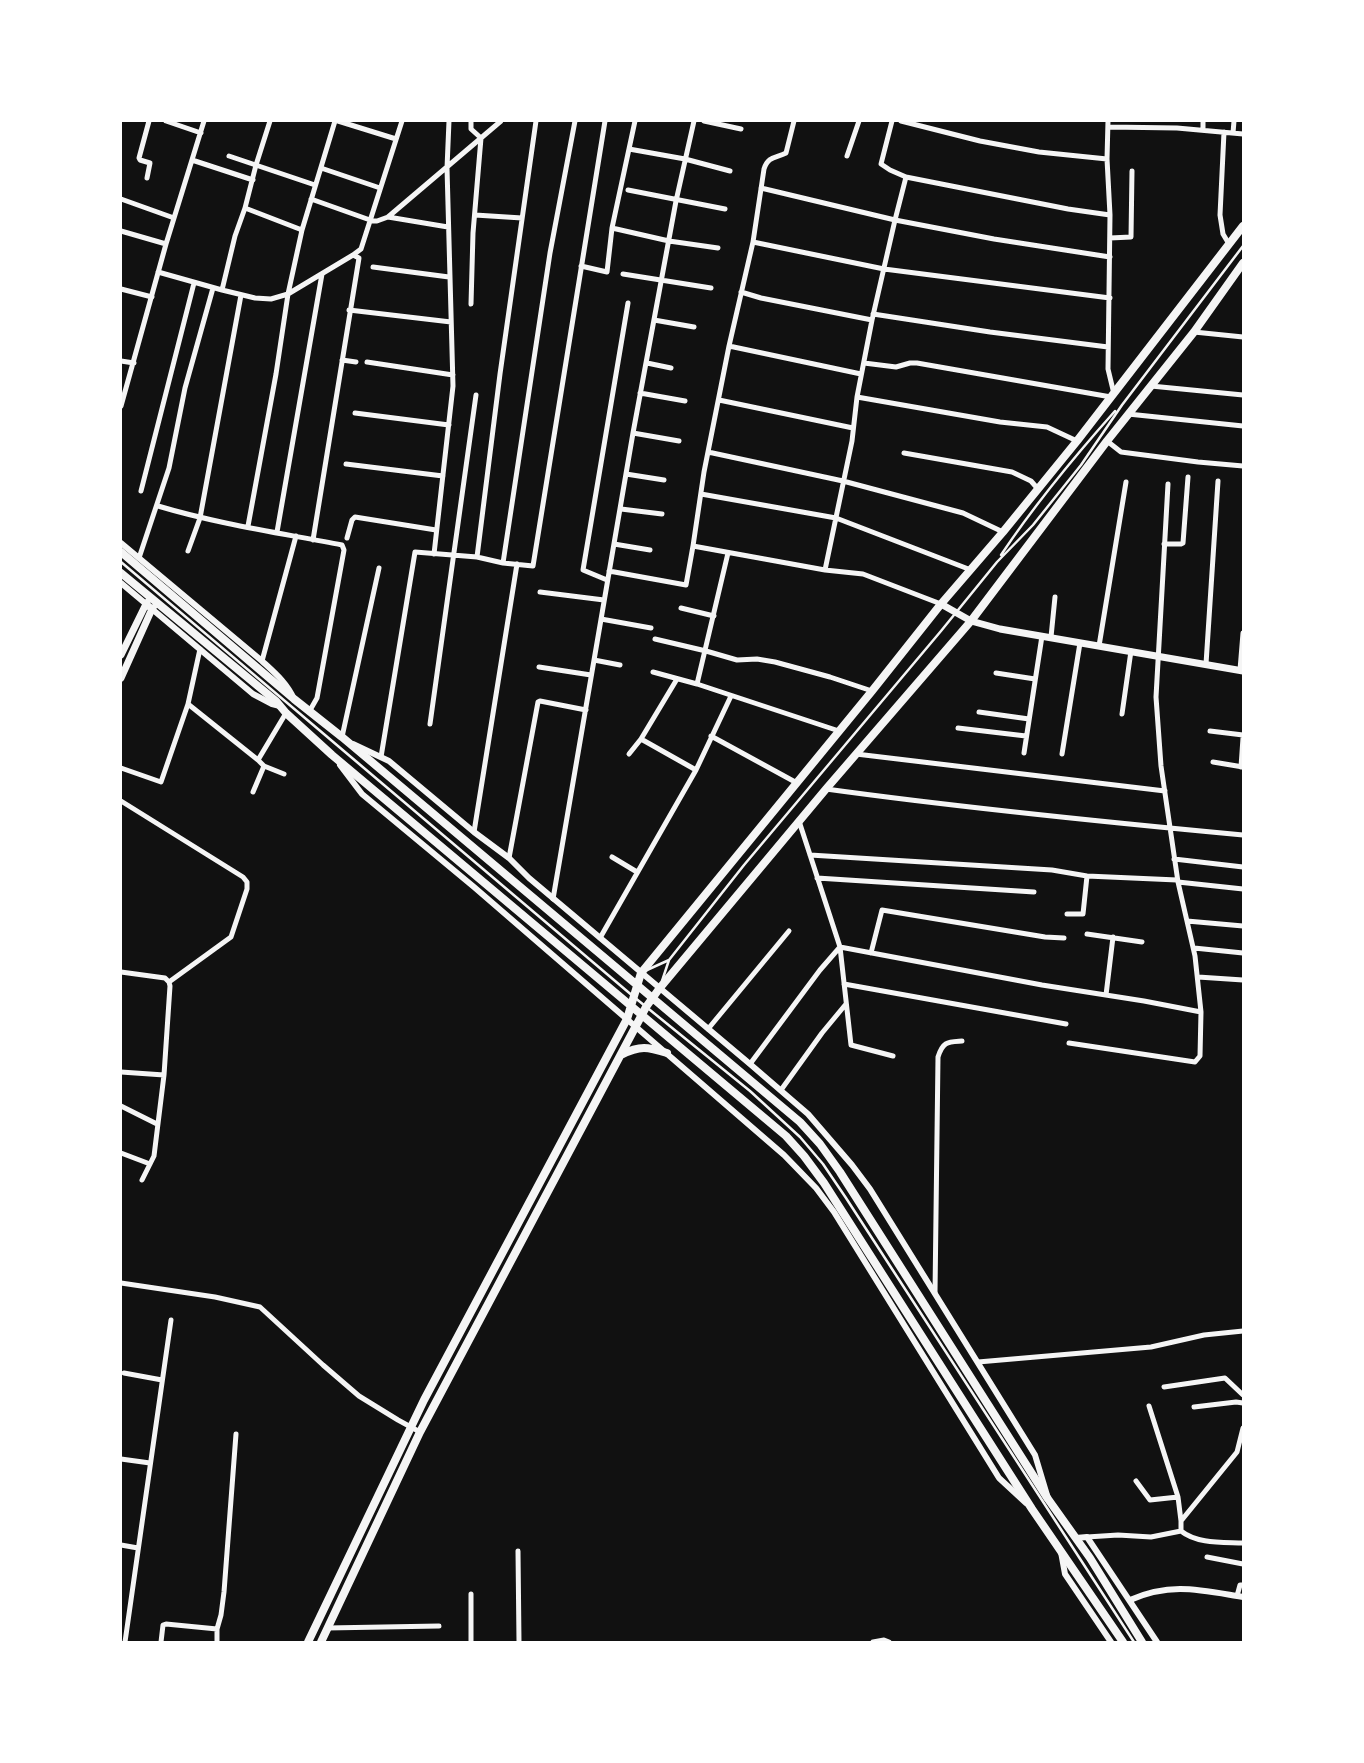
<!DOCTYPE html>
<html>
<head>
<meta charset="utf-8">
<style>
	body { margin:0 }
	#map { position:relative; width:1364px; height:1763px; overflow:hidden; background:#111; font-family:Overpass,sans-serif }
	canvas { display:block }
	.frame { position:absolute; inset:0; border:122px solid #fff; pointer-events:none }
</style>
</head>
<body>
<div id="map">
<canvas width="1364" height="1763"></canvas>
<div class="frame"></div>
</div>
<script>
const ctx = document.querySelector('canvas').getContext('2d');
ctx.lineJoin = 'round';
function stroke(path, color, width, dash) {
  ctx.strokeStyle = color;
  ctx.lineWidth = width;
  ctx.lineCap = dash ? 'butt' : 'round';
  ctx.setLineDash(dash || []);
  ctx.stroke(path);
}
stroke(new Path2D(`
	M 1001,555 C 1035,504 1074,457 1115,411
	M 121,562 L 634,997 L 750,1091 L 800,1137 L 823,1164 L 846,1198 L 1134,1642
	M 647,970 L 669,960
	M 662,981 L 669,960 L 744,865 L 941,631 L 997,562 L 1033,525 L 1081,465 L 1122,405 L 1243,246`), '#f5f5f5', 2.5);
stroke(new Path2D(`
	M 166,121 L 201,133
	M 338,121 L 396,139
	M 536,121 L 500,374 L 477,557 L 503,563 L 533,566 L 605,121
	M 704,121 L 741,129
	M 794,121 L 786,153 C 776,158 768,156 764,169 L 753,242 L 729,346 L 704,472 L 693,546 L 825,570
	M 892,121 L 881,164 L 890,170 L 906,177 L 1068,209 L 1110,215
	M 901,121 L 980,141 L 1039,152 L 1107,159
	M 1108,121 L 1107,159 L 1110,215 L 1108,369 L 1114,394
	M 1203,121 L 1203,130
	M 1109,127 L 1177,128 L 1243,134
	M 1224,132 L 1220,215 L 1223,234 L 1229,244
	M 1233,133 L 1234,121
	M 629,149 L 685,159 L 730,171
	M 229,156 L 315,185
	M 847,156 L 859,121
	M 192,160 L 253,180
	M 321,168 L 380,188
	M 906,177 L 895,220 L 872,320 L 857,397 L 852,441 L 825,570 L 863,574 L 941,604
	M 147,178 L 150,163 L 140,160 L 139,158 L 149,121
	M 761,188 L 895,220 L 994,239 L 1110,257
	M 628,190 L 725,209
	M 121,199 L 174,218
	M 311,199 L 370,220
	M 245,208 L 302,230
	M 475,215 L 522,218
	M 388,217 L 448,227
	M 370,221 L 377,221 L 388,217 L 501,121
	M 612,228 L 669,241 L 718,248
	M 121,231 L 166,244
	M 1110,238 L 1131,237 L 1132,171
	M 753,242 L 884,269 L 1110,298
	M 581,266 L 607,272 L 612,228 L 635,121
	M 373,267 L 449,277
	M 158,272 L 222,290 L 255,298 L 271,299 L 288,294 L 353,255
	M 623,274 L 711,288
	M 121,289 L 152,297
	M 222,290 L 235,236 L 245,208 L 256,165 L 270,121
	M 741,292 L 761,298 L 872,320
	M 471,304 L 473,233 L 481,138 L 471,129 L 471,121
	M 349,310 L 451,322
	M 873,314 L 990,332 L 1108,347
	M 654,320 L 694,327
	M 1194,332 L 1243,337
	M 729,346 L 861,374
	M 342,360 L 356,362
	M 121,361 L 134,363
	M 367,362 L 453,375
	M 647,363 L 671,368
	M 864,363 L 896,367 L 910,363 L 917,363 L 1111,397
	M 1151,386 L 1243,395
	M 640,393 L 685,401
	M 857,397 L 1000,422 L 1047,427 L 1077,441
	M 719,400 L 853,428
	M 121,406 L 166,244 L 204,121
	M 355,413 L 449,425
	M 1128,414 L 1243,426
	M 633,433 L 679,441
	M 1107,441 L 1121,452 L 1198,462 L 1243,466
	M 708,452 L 843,481 L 963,513 L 1003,532
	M 904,453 L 1012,472 L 1031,481 L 1038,489
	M 346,464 L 443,476
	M 626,474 L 664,480
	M 141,491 L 194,283
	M 701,494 L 836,518 L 971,570
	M 158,506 C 218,524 280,533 342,545 L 344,550 L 317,698 L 309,712
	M 621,509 L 662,514
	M 248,526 L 276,374 L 288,294 L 302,230 L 335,121
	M 277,532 L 322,274
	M 347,538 L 352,520 L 355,517 L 436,530
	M 313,540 L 359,258 L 353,255 L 361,249 L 402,121
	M 614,544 L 650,550
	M 1164,544 L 1181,544 L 1183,543 L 1188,477
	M 188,551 L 200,518 L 241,295
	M 434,554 L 453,386 L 447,168 L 449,121
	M 139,558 L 169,468 L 185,388 L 213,288
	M 503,563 L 550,253 L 575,121
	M 609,571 L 686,585 L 693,546
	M 607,580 L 583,570 L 628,303
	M 540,592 L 604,600
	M 681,608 L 714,616
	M 601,619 L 651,628
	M 1051,637 L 1055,597
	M 655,639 L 706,651 L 737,660 L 757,659 L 775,662 L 830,677 L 872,691
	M 1099,646 L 1126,482
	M 594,660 L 620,665
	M 262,661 L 296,536
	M 1206,664 L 1218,481
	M 539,667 L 591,675
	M 1240,670 L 1243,633
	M 653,672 L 697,684 L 839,731
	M 996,673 L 1035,679
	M 697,684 L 728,553
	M 188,704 L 258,760 L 264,766 L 284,774
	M 979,712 L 1029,719
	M 1122,714 L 1131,651
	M 430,724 L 476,395
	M 958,728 L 1026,736
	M 1210,731 L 1243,735
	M 711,736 L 797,783
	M 342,737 L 379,568
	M 641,739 L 696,770
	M 1024,753 L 1042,636
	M 629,754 L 641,739 L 677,679
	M 856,754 L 1165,791
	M 1062,754 L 1080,643
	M 381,757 L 415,552 L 477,557
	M 258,760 L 286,713
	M 1213,762 L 1243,767
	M 1241,767 L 1243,738
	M 121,768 L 161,782 L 188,704 L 200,649
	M 826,789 C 964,808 1104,822 1243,835
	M 253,792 L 264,766
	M 121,801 L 243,877 L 247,882 L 247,889 L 231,937 L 169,982
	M 799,821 L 840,947 L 851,1045 L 893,1056
	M 474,832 L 517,564
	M 810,855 L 1052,870 L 1087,876 L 1177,880
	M 612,857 L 637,872
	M 509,858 L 538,702 L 540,701 L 586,710
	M 1174,859 L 1243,867
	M 817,878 L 1034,892
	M 1178,882 L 1243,889
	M 553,899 L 633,433 L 676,201 L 694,121
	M 1067,914 L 1083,914 L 1087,876
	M 1187,921 L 1243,926
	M 1087,934 L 1142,942
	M 600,938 L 696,770 L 731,696
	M 1194,948 L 1243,953
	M 871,953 L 882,910 L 1045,937 L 1064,938
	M 121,972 L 165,978 L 169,982 L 170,986 L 164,1075 L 154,1156 L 142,1180
	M 1198,977 L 1243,980
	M 844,984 L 1066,1024
	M 1106,995 L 1113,937
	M 708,1029 L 789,931
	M 1069,1043 L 1195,1062 L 1200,1056 L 1201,1012
	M 750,1064 L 820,970 L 840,947 L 1042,985 L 1144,1001 L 1201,1012 L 1195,956 L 1178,882 L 1161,766 L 1156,697 L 1168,484
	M 121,1072 L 164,1075
	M 781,1090 L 822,1033 L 846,1004
	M 121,1106 L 157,1124
	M 121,1153 L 150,1164
	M 121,1283 L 215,1297 L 260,1307 L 323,1365 L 359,1396 L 398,1420 L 420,1432
	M 935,1293 L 938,1057 C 943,1041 948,1042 962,1041
	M 978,1362 L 1151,1347 L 1204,1335 L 1243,1331
	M 124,1373 L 162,1380
	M 1164,1387 L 1225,1378 L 1243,1395
	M 1149,1406 L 1178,1497 L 1181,1521
	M 1194,1407 L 1236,1402 L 1243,1403
	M 121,1459 L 150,1463
	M 1136,1481 L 1150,1500 L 1178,1497
	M 1181,1531 C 1197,1544 1223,1542 1243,1543
	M 1087,1537 L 1118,1535 L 1151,1537 L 1181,1531 L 1181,1521 L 1237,1452 L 1243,1428
	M 121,1545 L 138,1548
	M 518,1551 L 519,1642
	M 1207,1557 L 1243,1564
	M 1237,1596 L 1240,1585 L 1243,1585
	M 327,1628 L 439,1626
	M 217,1629 L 221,1615 L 224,1592 L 236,1434
	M 125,1642 L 171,1320
	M 161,1642 L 163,1625 L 166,1624 L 217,1629 L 217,1642
	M 471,1642 L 471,1594
	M 873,1642 L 884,1640 L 889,1642`), '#f5f5f5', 5);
stroke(new Path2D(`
	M 121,543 L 262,661 C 275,673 287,683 294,699
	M 121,583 L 146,604 L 148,601
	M 155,606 L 152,609 L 253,694 L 272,704 L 280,706
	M 353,744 L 389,761 L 474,832 L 509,858 L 529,878 L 750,1064 L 808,1114 L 852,1165 L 870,1189 L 1035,1455 L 1047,1495
	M 340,765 L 362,794 L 474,887 L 784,1155 L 816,1188 L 834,1212 L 999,1478 L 1026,1503
	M 1076,1538 L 1087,1537 L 1157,1642
	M 1061,1552 L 1065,1574 L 1111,1642
	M 1130,1600 C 1171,1582 1200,1590 1243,1597`), '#f5f5f5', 6);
stroke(new Path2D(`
	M 941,604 L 971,621 L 1000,629 L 1243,671
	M 121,655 L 146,604 L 152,609 L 121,678`), '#f5f5f5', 7);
stroke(new Path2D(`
	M 121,552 L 294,699 L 342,737 L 800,1122 L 820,1144 L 840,1172 L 1048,1499 L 1090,1558 L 1142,1642
	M 121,573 L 276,701 L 286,713 L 332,755 L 786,1136 L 804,1156 L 824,1183 L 1032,1509 L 1123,1642
	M 621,1055 C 640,1045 648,1047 667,1053
	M 308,1642 L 424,1400 L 627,1019 L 641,973 L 872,691 L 941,604 L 1003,532 L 1077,441 L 1243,226
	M 321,1642 L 420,1432 L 646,1007 L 659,989 L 826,789 L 971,621 L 1107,441 L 1194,332 L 1243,263`), '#f5f5f5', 8);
</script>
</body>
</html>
